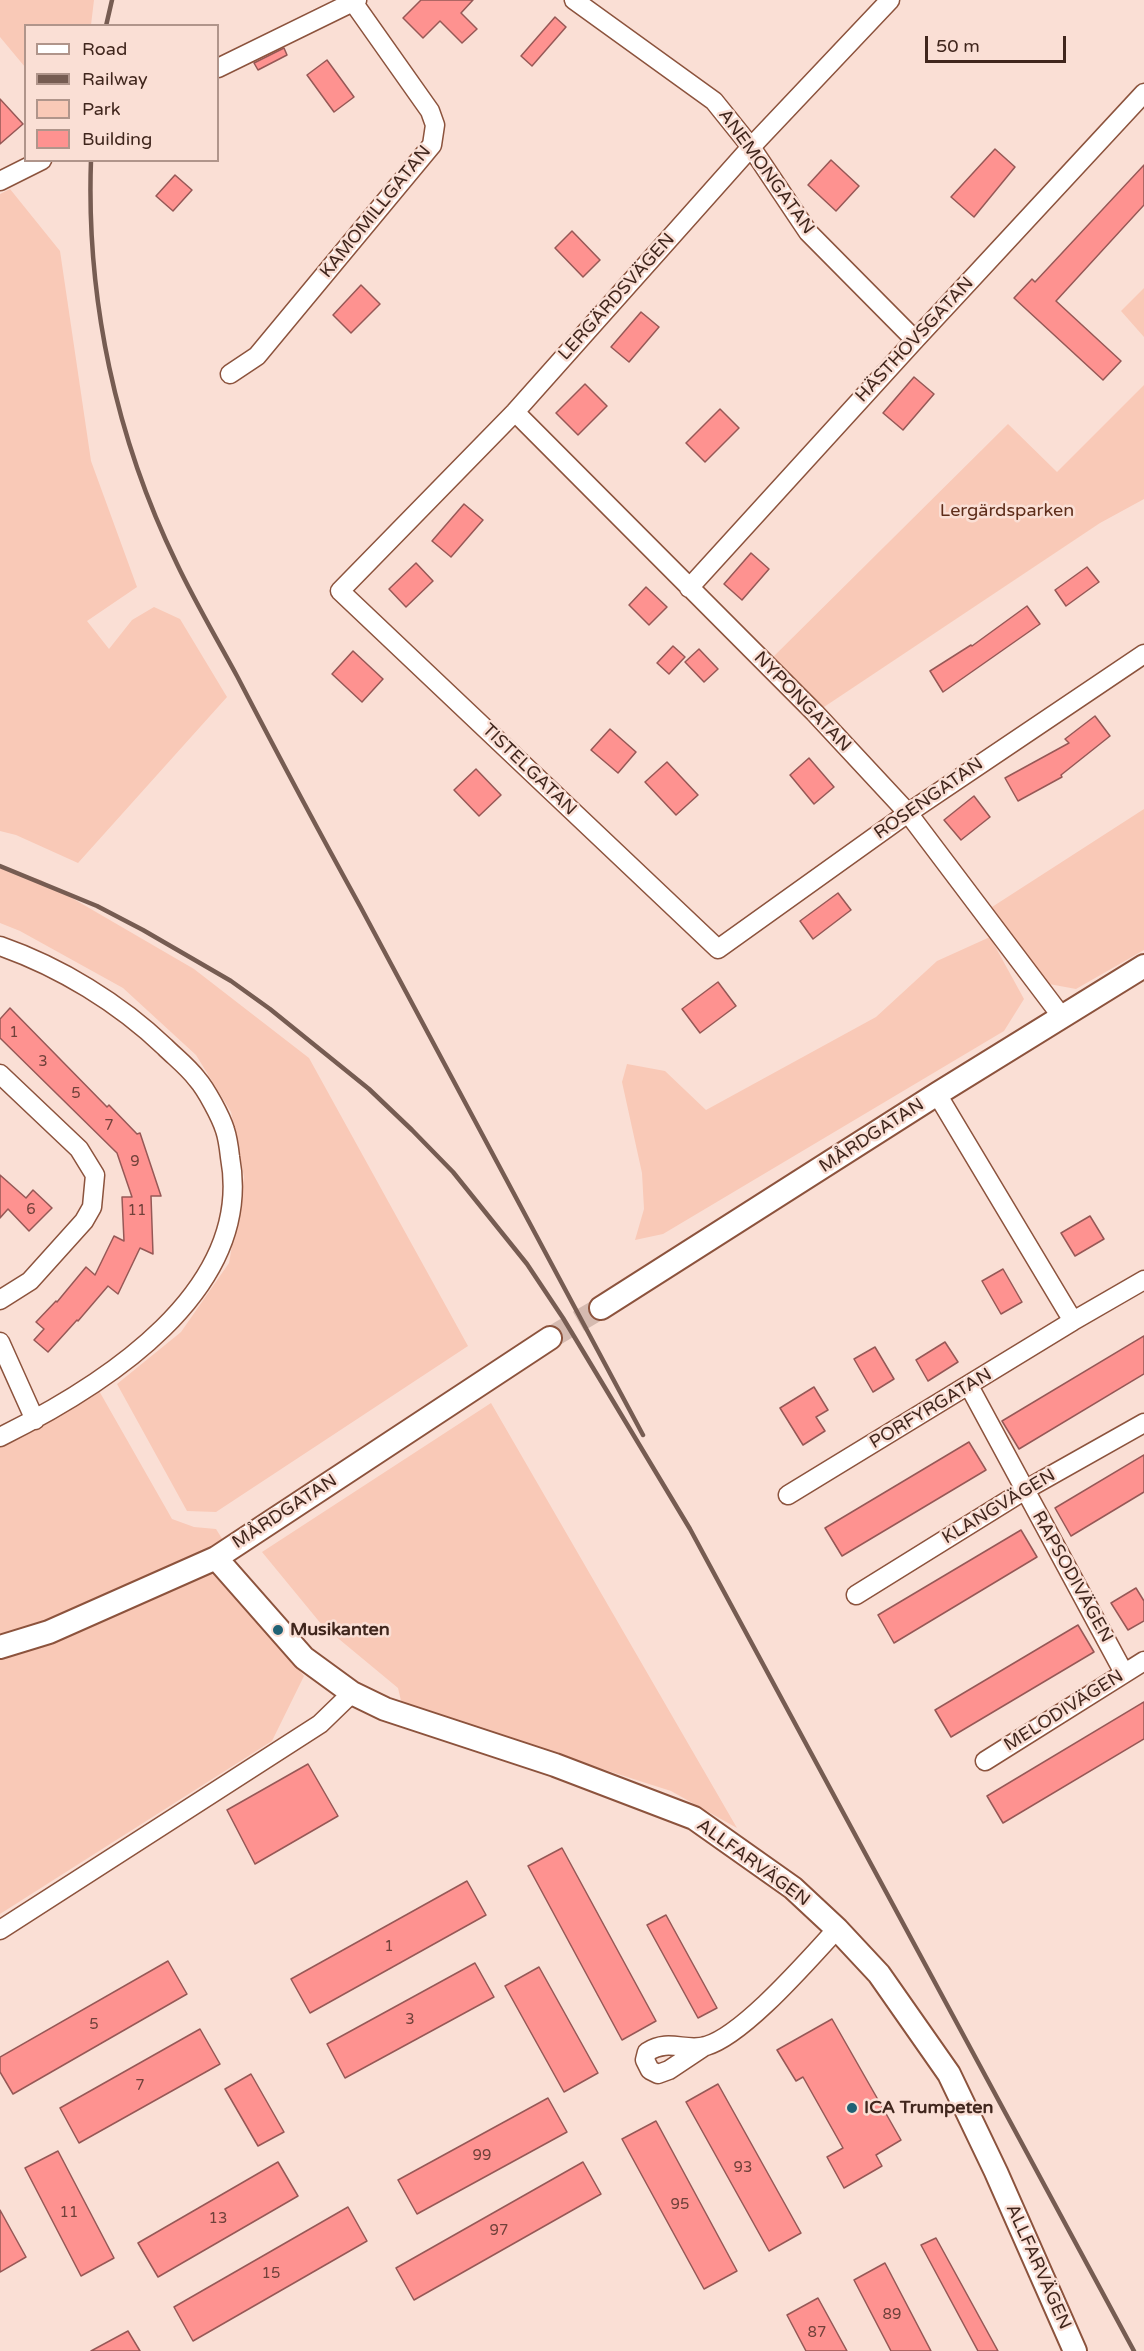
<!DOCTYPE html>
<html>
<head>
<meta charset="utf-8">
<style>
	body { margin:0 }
	#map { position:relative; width:1144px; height:2351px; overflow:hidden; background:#fadfd5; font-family:"Varela Round",sans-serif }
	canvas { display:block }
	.legend { position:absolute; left:24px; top:24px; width:195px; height:138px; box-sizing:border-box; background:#fadfd5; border:2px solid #b0958b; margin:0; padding:8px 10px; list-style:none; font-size:18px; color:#40261d }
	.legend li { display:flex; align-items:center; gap:12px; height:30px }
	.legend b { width:30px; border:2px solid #b0958b }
	.scale { position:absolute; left:925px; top:36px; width:141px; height:27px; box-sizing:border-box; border:3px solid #40261d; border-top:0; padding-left:8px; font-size:18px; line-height:21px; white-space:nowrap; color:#40261d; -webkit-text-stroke:4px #fadfd5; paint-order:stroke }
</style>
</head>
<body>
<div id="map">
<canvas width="1144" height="2351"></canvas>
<ul class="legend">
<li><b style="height:8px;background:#fff"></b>Road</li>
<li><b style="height:8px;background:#765c52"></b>Railway</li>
<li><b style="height:16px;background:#f9c9b7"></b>Park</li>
<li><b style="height:16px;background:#fe9290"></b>Building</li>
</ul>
<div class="scale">50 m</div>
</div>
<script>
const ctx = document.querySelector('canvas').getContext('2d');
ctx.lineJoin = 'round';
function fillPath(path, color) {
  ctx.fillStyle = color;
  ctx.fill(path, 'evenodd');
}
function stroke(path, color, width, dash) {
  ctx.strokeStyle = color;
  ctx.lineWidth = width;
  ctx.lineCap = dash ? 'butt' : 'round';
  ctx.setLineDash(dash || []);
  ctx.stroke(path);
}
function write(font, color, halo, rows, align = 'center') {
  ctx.font = font + ' "Varela Round",sans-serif';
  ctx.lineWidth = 5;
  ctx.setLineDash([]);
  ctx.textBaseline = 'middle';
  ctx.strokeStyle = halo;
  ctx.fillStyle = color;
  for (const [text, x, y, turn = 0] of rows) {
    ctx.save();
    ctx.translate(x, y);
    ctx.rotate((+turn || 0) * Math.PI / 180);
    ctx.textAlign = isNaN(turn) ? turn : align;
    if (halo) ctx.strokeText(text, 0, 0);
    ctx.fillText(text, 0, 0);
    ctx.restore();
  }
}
fillPath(new Path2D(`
	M 0,0 L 94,0 L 91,25 L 26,26 L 25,67 L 0,37 Z
	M 10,189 L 60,251 L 91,461 L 137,587 L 87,621 L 109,649 L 132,620 L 154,607 L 180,619 L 227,697 L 78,863 L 16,835 L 0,831 L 0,194 Z
	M 1144,288 L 1144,337 L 1121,311 Z
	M 1144,385 L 1144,499 L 1100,523 L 815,713 L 766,664 L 1008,424 L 1057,472 Z
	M 1144,809 L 1144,950 L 1076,989 L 1049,984 L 992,907 Z
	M 0,867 L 41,880 L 194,969 L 309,1058 L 468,1346 L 216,1512 L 187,1511 L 117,1384 L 181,1332 L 229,1263 L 244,1177 L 231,1112 L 196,1055 L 123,988 L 20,931 L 0,923 Z
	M 990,937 L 1024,999 L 1004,1031 L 663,1234 L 635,1240 L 644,1209 L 642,1173 L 622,1082 L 627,1064 L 665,1071 L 706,1110 L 876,1017 L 937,961 Z
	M 98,1389 L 172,1519 L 194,1527 L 216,1529 L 226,1545 L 49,1625 L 0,1639 L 0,1446 L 48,1423 Z
	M 491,1403 L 737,1828 L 671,1791 L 402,1705 L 398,1688 L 322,1625 L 262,1552 Z
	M 213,1569 L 304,1676 L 272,1741 L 0,1914 L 0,1655 Z`), '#f9c9b7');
const building = new Path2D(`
	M 421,0 L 473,0 L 461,13 L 477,29 L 462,43 L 440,21 L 423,38 L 403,18 Z
	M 555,17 L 566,27 L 532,66 L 521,56 Z
	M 284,48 L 287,55 L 258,70 L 254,63 Z
	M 327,60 L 354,97 L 334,112 L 307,75 Z
	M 0,99 L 23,124 L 0,144 Z
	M 995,149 L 1015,167 L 974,217 L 951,197 Z
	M 831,160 L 859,186 L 836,211 L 808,185 Z
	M 1144,165 L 1144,205 L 1056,301 L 1121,361 L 1103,380 L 1014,298 L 1032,279 L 1035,282 Z
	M 175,175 L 192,190 L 173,211 L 156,196 Z
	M 572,231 L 600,260 L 583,277 L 555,248 Z
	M 361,285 L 380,304 L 351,333 L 333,315 Z
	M 641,312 L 659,327 L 629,362 L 611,347 Z
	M 914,377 L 934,394 L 903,430 L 883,413 Z
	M 585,384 L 607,406 L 578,435 L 556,413 Z
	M 720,409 L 739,428 L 705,462 L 686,443 Z
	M 464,504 L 483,520 L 451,557 L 432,541 Z
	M 751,553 L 769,569 L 742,600 L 724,584 Z
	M 416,563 L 433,581 L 406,607 L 389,589 Z
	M 1087,567 L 1099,582 L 1066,606 L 1055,590 Z
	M 646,587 L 667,607 L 649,625 L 629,605 Z
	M 1027,606 L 1040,624 L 943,692 L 930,671 L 971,645 L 972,646 Z
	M 673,646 L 685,657 L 669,674 L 657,663 Z
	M 699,649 L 718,669 L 704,682 L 685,662 Z
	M 353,651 L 383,679 L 362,702 L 332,674 Z
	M 1095,716 L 1110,736 L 1061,775 L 1062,777 L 1018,801 L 1005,778 L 1069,743 L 1065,739 Z
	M 610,729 L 636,752 L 618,773 L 591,750 Z
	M 809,758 L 834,787 L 814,804 L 790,775 Z
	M 667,762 L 698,795 L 676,815 L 645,782 Z
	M 476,769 L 501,795 L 479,816 L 454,790 Z
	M 974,796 L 990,817 L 961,840 L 944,820 Z
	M 838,893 L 851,910 L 813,939 L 800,921 Z
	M 718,982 L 736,1006 L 700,1033 L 682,1009 Z
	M 10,1008 L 107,1107 L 109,1105 L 137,1134 L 140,1133 L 161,1196 L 151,1196 L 153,1254 L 140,1248 L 118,1294 L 108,1286 L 78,1321 L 77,1320 L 48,1352 L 34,1340 L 44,1329 L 36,1322 L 56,1301 L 57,1302 L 86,1267 L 95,1275 L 114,1236 L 124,1241 L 122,1197 L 132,1197 L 117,1153 L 0,1038 L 0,1019 Z
	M 0,1175 L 26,1198 L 33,1190 L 52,1208 L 29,1231 L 8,1209 L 0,1218 Z
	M 1090,1216 L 1104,1239 L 1075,1256 L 1061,1233 Z
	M 1003,1269 L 1022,1302 L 1001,1314 L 982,1281 Z
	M 1144,1336 L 1144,1374 L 1019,1449 L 1002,1421 Z
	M 945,1342 L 958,1362 L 928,1381 L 916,1360 Z
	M 875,1347 L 894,1379 L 873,1392 L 854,1359 Z
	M 814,1387 L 828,1410 L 816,1417 L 825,1431 L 803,1445 L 780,1408 Z
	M 969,1442 L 986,1470 L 842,1556 L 825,1528 Z
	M 1144,1455 L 1144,1492 L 1071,1536 L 1055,1508 Z
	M 1021,1530 L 1037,1557 L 894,1643 L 878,1615 Z
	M 1136,1588 L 1144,1601 L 1144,1621 L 1128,1630 L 1111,1603 Z
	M 1078,1625 L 1094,1652 L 951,1737 L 935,1710 Z
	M 1144,1702 L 1144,1739 L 1003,1823 L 987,1796 Z
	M 308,1764 L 338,1816 L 255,1864 L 227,1810 Z
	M 562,1848 L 656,2021 L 622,2040 L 528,1866 Z
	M 467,1881 L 486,1915 L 310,2013 L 291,1979 Z
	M 666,1915 L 717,2008 L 698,2018 L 647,1925 Z
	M 168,1961 L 187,1994 L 13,2094 L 0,2072 L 0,2057 Z
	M 475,1963 L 494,1997 L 345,2078 L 327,2044 Z
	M 539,1967 L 598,2073 L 564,2092 L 505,1986 Z
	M 832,2019 L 901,2140 L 876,2155 L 882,2166 L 844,2188 L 827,2157 L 843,2148 L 803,2077 L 796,2081 L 777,2050 Z
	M 200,2029 L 220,2064 L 79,2143 L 60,2108 Z
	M 251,2074 L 284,2132 L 258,2146 L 225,2089 Z
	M 718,2084 L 801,2233 L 769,2251 L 686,2102 Z
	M 548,2098 L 567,2132 L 417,2214 L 398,2180 Z
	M 656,2121 L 737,2271 L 704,2289 L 622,2139 Z
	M 58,2151 L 114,2258 L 81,2276 L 25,2168 Z
	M 278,2162 L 298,2196 L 158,2277 L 138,2243 Z
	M 583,2162 L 601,2194 L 414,2300 L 396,2268 Z
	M 348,2207 L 367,2241 L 193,2341 L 174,2307 Z
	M 0,2210 L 26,2257 L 0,2272 Z
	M 936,2238 L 998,2351 L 978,2351 L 921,2245 Z
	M 885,2263 L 931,2351 L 891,2351 L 854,2280 Z
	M 818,2298 L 847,2351 L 806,2351 L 787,2315 Z
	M 128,2331 L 140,2351 L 91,2351 Z`);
fillPath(building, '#fe9290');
stroke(building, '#965856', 1.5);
stroke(new Path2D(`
	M 550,1338 L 601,1308`), '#d5bab0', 22, [22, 11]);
const minor = new Path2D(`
	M 574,0 L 714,101 L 751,147 L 808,232 L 915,340
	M 890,0 L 751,147 L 515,412 L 340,591 L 718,949 L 908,813 L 1144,654
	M 218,68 L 357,0
	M 0,181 L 42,160
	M 230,374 L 257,356 L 432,145 L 435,125 L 430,111 L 353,2
	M 515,412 L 815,713 L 908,813 L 1062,1017
	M 689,588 L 915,340 L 1144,93
	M 0,946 C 60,967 119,1003 165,1047 C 175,1057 188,1067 197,1079 C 206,1089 221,1117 225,1130 C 228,1139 229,1148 230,1157 C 255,1291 103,1386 0,1437
	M 0,1074 L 79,1149 L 95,1175 L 92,1207 L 84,1221 L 30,1281 L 0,1300
	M 937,1094 L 1073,1321
	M 0,1342 L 35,1420
	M 969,1386 L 1124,1673
	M 788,1495 L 1073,1321 L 1144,1280
	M 856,1595 L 1025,1490 L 1144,1423
	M 985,1761 L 1144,1661
	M 0,1930 L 320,1724 L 352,1693
	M 705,2046 L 669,2070 L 658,2074 L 650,2070 L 645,2060 L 647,2052 C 669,2038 685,2052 706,2046 C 744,2035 809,1959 837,1929`);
const tertiary = new Path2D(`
	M 601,1308 L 937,1094 L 1144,966
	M 216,1558 L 304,1658 L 352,1693 L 385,1709 L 555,1765 L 694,1818 L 793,1888 L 837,1929 L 879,1974 L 949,2074 L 996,2172 L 1075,2351
	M 0,1647 L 49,1632 L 216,1558 L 550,1338`);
stroke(minor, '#8c533d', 21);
stroke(tertiary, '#8c533d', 26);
stroke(minor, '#fff', 18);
stroke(tertiary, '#fff', 22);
stroke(new Path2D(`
	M 106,26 L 112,0
	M 91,160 C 86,299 116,439 177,564 C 195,602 217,639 237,676 C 277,753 318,830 360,906 C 455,1083 549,1259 643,1435
	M 0,866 L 97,906 L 143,930 L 231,981 L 270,1009 L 369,1089 L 412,1130 L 453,1172 L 527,1264 L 563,1318 L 690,1529 L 1134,2351`), '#765c52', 4.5);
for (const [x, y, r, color] of [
	[278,1630,6,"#206275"],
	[852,2108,6,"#206275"]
]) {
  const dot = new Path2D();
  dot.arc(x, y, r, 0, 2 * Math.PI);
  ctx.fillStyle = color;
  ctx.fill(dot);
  stroke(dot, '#fadfd5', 2);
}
write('15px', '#70413a', null, [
	["1",14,1033],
	["3",43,1062],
	["5",76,1094],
	["7",109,1126],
	["9",135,1162],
	["6",31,1210],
	["11",137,1211],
	["1",389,1947],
	["3",410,2020],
	["5",94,2025],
	["7",140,2086],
	["99",482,2156],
	["93",743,2168],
	["95",680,2205],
	["11",69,2213],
	["13",218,2219],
	["97",499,2231],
	["15",271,2274],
	["89",892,2315],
	["87",817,2333]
]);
write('18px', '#40261d', '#fadfd5', [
	["ANEMONGATAN",766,172,54],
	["KAMOMILLGATAN",376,212,-51],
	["LERGÄRDSVÄGEN",617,297,-48],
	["HÄSTHOVSGATAN",915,340,-47],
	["NYPONGATAN",802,702,46],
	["TISTELGATAN",529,770,44],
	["ROSENGATAN",929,799,-35],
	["MÅRDGATAN",872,1136,-33],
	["PORFYRGATAN",931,1409,-31],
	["KLANGVÄGEN",999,1507,-31],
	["MÅRDGATAN",285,1512,-33],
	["RAPSODIVÄGEN",1072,1577,61],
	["MELODIVÄGEN",1064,1711,-32],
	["ALLFARVÄGEN",753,1863,36],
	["ALLFARVÄGEN",1038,2267,66]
]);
write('18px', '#5e2d1a', '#fadfd5', [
	["Lergärdsparken",1007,511]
]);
write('bold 18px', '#40261d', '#fadfd5', [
	["Musikanten",290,1630],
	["ICA Trumpeten",864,2108]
], 'left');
</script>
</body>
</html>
